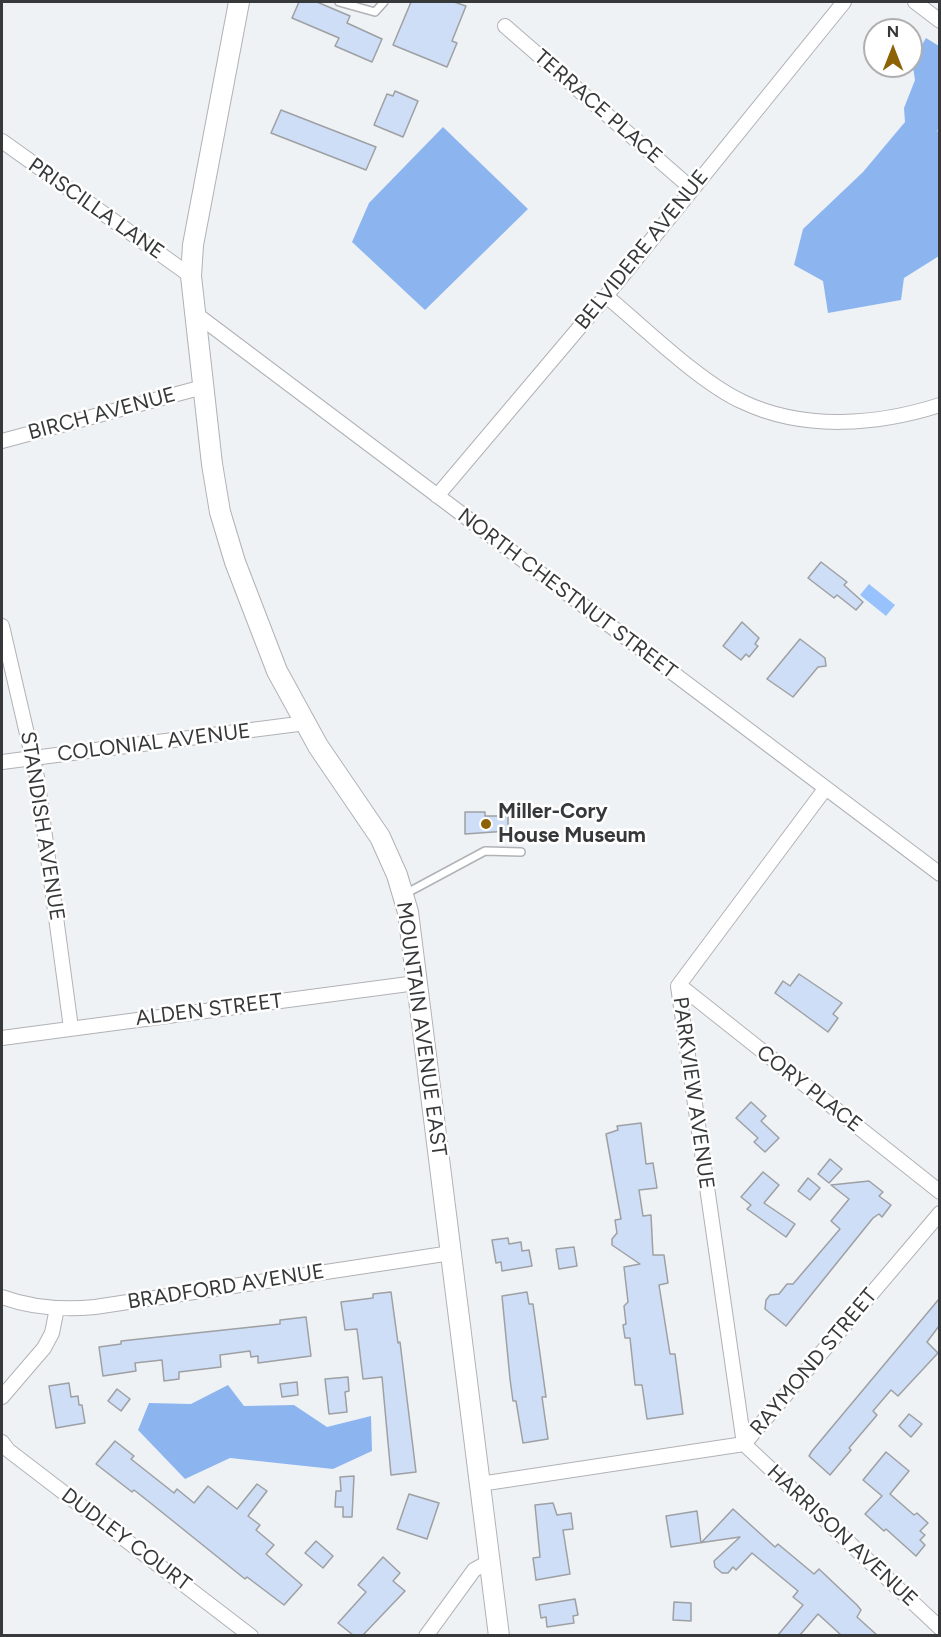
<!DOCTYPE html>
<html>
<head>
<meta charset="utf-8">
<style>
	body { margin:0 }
	#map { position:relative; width:941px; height:1637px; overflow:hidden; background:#eff2f5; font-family:Figtree,sans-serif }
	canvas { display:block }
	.frame { position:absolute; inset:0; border:3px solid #373839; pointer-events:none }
	.north { position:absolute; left:863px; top:18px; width:60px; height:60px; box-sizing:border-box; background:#fff; border:2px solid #afafb0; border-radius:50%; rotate:0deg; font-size:16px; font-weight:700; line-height:24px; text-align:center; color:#373839 }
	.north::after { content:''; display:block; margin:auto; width:21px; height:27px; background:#8d6105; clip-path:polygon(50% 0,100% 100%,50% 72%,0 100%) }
</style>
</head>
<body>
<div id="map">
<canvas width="941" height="1637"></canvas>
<div class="frame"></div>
<div class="north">N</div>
</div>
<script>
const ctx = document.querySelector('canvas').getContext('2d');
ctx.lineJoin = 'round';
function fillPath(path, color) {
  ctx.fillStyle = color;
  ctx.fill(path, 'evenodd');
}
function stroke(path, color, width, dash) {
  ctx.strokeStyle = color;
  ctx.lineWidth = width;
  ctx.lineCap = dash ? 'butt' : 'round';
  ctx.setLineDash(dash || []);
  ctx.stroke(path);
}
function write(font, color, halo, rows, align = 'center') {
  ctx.font = font + ' Figtree,sans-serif';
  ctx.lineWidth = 5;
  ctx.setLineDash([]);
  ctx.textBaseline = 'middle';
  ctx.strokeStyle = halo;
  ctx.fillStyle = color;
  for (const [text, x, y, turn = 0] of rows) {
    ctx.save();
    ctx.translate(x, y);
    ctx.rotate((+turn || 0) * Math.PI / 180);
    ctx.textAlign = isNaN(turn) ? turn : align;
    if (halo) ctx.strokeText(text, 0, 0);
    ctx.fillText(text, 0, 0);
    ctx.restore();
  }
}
fillPath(new Path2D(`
	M 926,38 L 939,46 L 940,127 L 937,131 L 940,133 L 939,256 L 904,278 L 901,300 L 828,313 L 823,281 L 794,265 L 803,229 L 863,172 L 905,122 L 904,108 L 915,80 L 912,61 Z
	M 443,127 L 528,209 L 425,310 L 352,242 L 369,203 Z
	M 228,1385 L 244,1406 L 294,1405 L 327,1427 L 371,1416 L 372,1451 L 333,1469 L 230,1458 L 185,1479 L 138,1430 L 149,1403 L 191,1404 Z`), '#8cb5f0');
fillPath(new Path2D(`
	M 869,584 L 895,605 L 886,616 L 860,595 Z`), '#98c2fd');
const building = new Path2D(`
	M 299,2 L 317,2 L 350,16 L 347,23 L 382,39 L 372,62 L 335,46 L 339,38 L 292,18 Z
	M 411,2 L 454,2 L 466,6 L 452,41 L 457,43 L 447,67 L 393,45 Z
	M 395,91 L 418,101 L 403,137 L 374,125 L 387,94 L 393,96 Z
	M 281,110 L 376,147 L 366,170 L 271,133 Z
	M 821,562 L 847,582 L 844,585 L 863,602 L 856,610 L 837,595 L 834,598 L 808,578 Z
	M 742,622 L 759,638 L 755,644 L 758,646 L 749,657 L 746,654 L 741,660 L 723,646 Z
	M 800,639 L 825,658 L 826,666 L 818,667 L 793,697 L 767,679 Z
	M 465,812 L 485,812 L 485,816 L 508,816 L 508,831 L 465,834 Z
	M 799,974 L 842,1003 L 833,1014 L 838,1018 L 828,1032 L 775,993 L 783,981 L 790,986 Z
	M 751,1102 L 766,1116 L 761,1121 L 779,1138 L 765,1152 L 754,1142 L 758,1138 L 736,1118 Z
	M 641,1123 L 646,1164 L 653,1163 L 657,1188 L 639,1190 L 643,1216 L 651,1215 L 653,1255 L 664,1255 L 668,1283 L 659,1285 L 670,1354 L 675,1354 L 683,1414 L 647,1419 L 642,1385 L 635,1385 L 630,1338 L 625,1338 L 623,1325 L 626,1324 L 624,1306 L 628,1302 L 624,1267 L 640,1264 L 612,1245 L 612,1239 L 617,1233 L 615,1220 L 621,1219 L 606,1134 L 618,1130 L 617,1126 Z
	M 830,1159 L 842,1169 L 829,1183 L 818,1174 Z
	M 763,1172 L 779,1185 L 764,1203 L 795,1224 L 786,1237 L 747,1209 L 751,1205 L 741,1197 Z
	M 808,1178 L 820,1188 L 810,1200 L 798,1191 Z
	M 869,1181 L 883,1192 L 879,1196 L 891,1205 L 882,1217 L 879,1214 L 873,1218 L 786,1326 L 765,1309 L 766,1300 L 770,1295 L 779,1294 L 787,1284 L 793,1284 L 840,1229 L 831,1221 L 849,1199 L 831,1185 Z
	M 508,1238 L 509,1244 L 521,1242 L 522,1251 L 529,1250 L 532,1266 L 502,1271 L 501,1262 L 496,1263 L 492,1240 Z
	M 574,1247 L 577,1266 L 559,1269 L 556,1249 Z
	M 391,1292 L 398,1343 L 400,1342 L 416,1472 L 391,1475 L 382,1377 L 363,1379 L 357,1329 L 345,1330 L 341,1302 L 373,1298 L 373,1294 Z
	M 527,1292 L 529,1304 L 533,1304 L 546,1397 L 542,1397 L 548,1439 L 523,1443 L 516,1401 L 513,1401 L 510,1379 L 502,1296 Z
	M 939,1299 L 939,1326 L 927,1342 L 938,1353 L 898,1396 L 891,1390 L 873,1411 L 877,1415 L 849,1448 L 851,1450 L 830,1475 L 809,1456 L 812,1451 Z
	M 306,1317 L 311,1356 L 258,1363 L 258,1356 L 251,1357 L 250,1351 L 220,1355 L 221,1367 L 179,1372 L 179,1379 L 164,1381 L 162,1360 L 135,1363 L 136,1371 L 103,1376 L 99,1347 L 121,1344 L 121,1341 L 280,1324 L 280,1320 Z
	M 348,1377 L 349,1391 L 345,1392 L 347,1412 L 329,1414 L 325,1379 Z
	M 297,1382 L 298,1395 L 282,1397 L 280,1384 Z
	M 69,1383 L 71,1397 L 78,1396 L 79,1405 L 82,1405 L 85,1423 L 56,1428 L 49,1386 Z
	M 117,1389 L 130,1399 L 121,1411 L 108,1401 Z
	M 909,1414 L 922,1424 L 911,1437 L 899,1426 Z
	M 115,1441 L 134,1456 L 131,1459 L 174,1493 L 177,1489 L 194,1503 L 208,1486 L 237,1509 L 257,1484 L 267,1491 L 248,1516 L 260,1525 L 256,1530 L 274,1545 L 266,1554 L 302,1585 L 284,1605 L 247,1577 L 245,1579 L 148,1501 L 134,1490 L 132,1492 L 96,1464 Z
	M 886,1452 L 909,1471 L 890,1494 L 914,1515 L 917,1513 L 928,1523 L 920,1531 L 925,1535 L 920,1540 L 925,1545 L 916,1556 L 886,1529 L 884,1531 L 865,1514 L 882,1496 L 863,1480 Z
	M 354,1476 L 352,1517 L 343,1517 L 343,1507 L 335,1507 L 336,1491 L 341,1491 L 340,1477 Z
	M 409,1494 L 439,1503 L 427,1539 L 397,1529 Z
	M 553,1503 L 557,1515 L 571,1513 L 573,1529 L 563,1530 L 570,1574 L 536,1580 L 533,1558 L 540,1557 L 535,1505 Z
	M 733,1509 L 775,1547 L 778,1544 L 814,1574 L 819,1569 L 857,1605 L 861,1610 L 857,1617 L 877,1635 L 841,1635 L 818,1614 L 800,1635 L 778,1635 L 803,1605 L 793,1597 L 798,1591 L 752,1553 L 736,1570 L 733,1567 L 728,1573 L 722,1573 L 715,1567 L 714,1561 L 740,1537 L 671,1547 L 666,1516 L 697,1511 L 701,1543 Z
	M 316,1541 L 333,1556 L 323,1568 L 305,1553 Z
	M 383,1557 L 400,1573 L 393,1581 L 405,1591 L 363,1635 L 353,1635 L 338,1623 L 366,1592 L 358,1585 Z
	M 575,1599 L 578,1615 L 573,1616 L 574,1623 L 547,1627 L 546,1617 L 541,1618 L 539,1605 Z
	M 674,1602 L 691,1603 L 691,1621 L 673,1620 Z`);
fillPath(building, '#cddef6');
stroke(building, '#9ea0a3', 1.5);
const lane = new Path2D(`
	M 339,2 L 375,12 L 384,2
	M 405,894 L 485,851 L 521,852`);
const street = new Path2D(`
	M 915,2 L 940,21
	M 505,26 L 691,188
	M 2,141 L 191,276
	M 606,296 C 644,327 699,382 743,402 C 804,431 878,425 940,405
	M 196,314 L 940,874
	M 2,441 L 203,387
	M 437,496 L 606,296 L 844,2
	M 2,626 L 37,777 L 71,1028
	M 2,762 L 306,723
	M 825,789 L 678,986 L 744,1444 L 940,1628
	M 679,985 L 940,1192
	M 2,1038 L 416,983
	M 2,1297 C 32,1308 63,1310 95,1307 L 451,1253
	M 2,1397 L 44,1348 L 52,1333 L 57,1308
	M 2,1442 L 8,1450 L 251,1636
	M 480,1484 L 744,1444 L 940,1213
	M 426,1636 L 474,1570 L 490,1561`);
const secondary = new Path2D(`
	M 239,2 L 193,245 L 191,276 L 212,464 L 220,512 L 235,562 L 277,671 L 318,746 L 380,837 L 397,875 L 408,912 L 499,1636`);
stroke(lane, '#b0b2b6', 10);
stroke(street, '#b0b2b6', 16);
stroke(secondary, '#b0b2b6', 22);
stroke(lane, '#fff', 7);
stroke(street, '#fff', 14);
stroke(secondary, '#fff', 20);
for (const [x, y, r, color] of [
	[486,824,6,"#8d6105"]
]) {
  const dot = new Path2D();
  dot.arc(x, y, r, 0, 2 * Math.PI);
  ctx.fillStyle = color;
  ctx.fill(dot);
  stroke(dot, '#fff', 2);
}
write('21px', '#373839', '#fff', [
	["TERRACE PLACE",598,107,41],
	["PRISCILLA LANE",96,209,35],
	["BELVIDERE AVENUE",642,250,-51],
	["BIRCH AVENUE",102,414,-15],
	["NORTH CHESTNUT STREET",567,594,37],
	["COLONIAL AVENUE",154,743,-7],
	["STANDISH AVENUE",42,826,81],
	["ALDEN STREET",209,1010,-7],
	["MOUNTAIN AVENUE EAST",421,1029,82],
	["CORY PLACE",809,1089,38],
	["PARKVIEW AVENUE",693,1093,82],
	["BRADFORD AVENUE",226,1287,-9],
	["RAYMOND STREET",814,1362,-50],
	["HARRISON AVENUE",842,1536,43],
	["DUDLEY COURT",126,1540,37]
]);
write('bold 21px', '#373839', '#fff', [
	["Miller-Cory",498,812],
	["House Museum",498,836]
], 'left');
</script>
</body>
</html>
